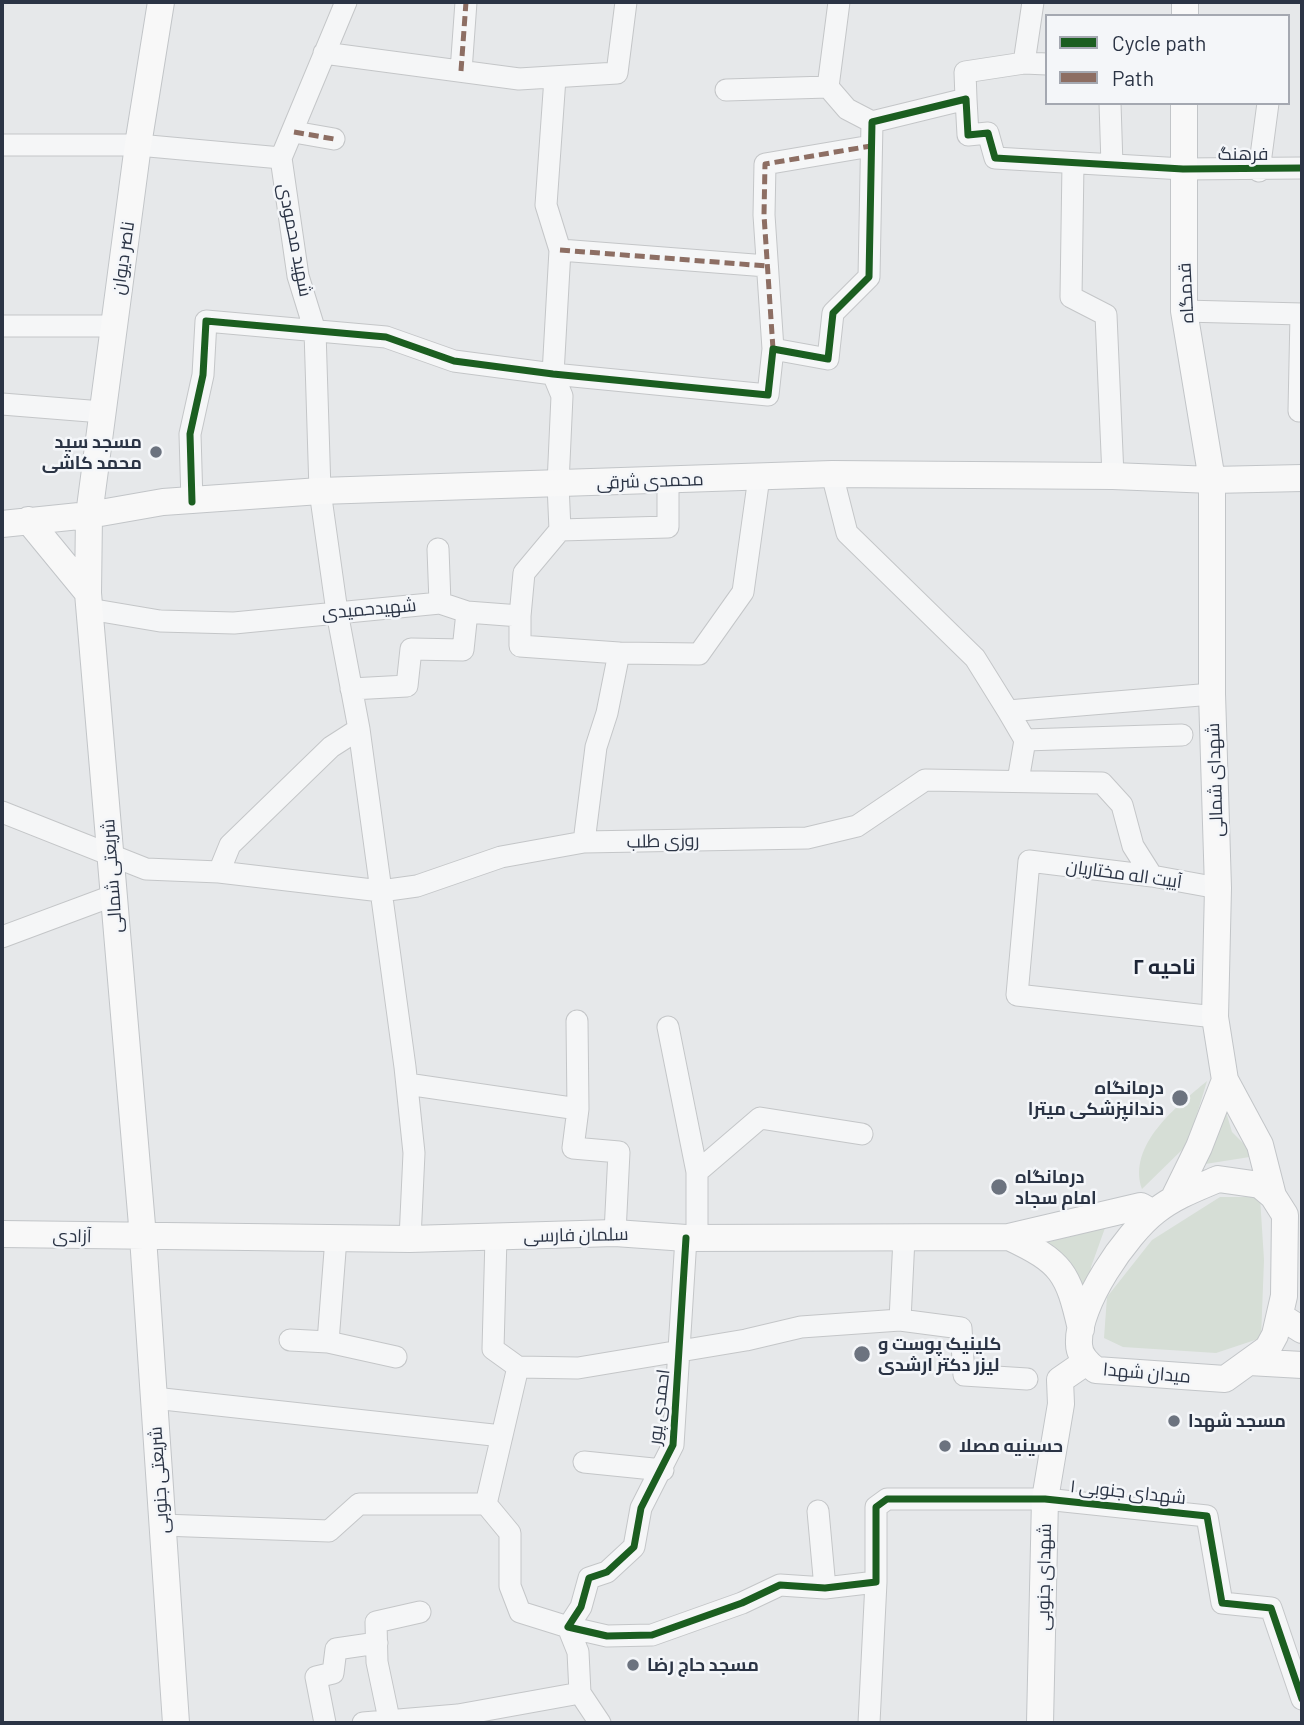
<!DOCTYPE html>
<html>
<head>
<meta charset="utf-8">
<style>
	body { margin:0 }
	#map { position:relative; width:1304px; height:1725px; overflow:hidden; background:#e6e8ea; font-family:Barlow,sans-serif }
	canvas { display:block }
	.frame { position:absolute; inset:0; border:4px solid #2b3445; pointer-events:none }
	.legend { position:absolute; left:1045px; top:14px; width:245px; height:91px; box-sizing:border-box; background:#f4f6f9; border:2px solid #a4a8b1; margin:0; padding:9px 12px; list-style:none; font-size:21px; color:#2b3445 }
	.legend li { display:flex; align-items:center; gap:14px; height:35px }
	.legend b { width:35px; border:2px solid #a4a8b1 }
</style>
</head>
<body>
<div id="map">
<canvas width="1304" height="1725"></canvas>
<div class="frame"></div>
<ul class="legend">
<li><b style="height:9px;background:#1b5e20"></b>Cycle path</li>
<li><b style="height:9px;background:#8d6e63"></b>Path</li>
</ul>
</div>
<script>
const ctx = document.querySelector('canvas').getContext('2d');
ctx.lineJoin = 'round';
function fillPath(path, color) {
  ctx.fillStyle = color;
  ctx.fill(path, 'evenodd');
}
function stroke(path, color, width, dash) {
  ctx.strokeStyle = color;
  ctx.lineWidth = width;
  ctx.lineCap = dash ? 'butt' : 'round';
  ctx.setLineDash(dash || []);
  ctx.stroke(path);
}
function write(font, color, halo, rows, align = 'center') {
  ctx.font = font + ' Barlow,Cairo,sans-serif';
  ctx.lineWidth = 5;
  ctx.setLineDash([]);
  ctx.textBaseline = 'middle';
  ctx.strokeStyle = halo;
  ctx.fillStyle = color;
  for (const [text, x, y, turn = 0] of rows) {
    ctx.save();
    ctx.translate(x, y);
    ctx.rotate((+turn || 0) * Math.PI / 180);
    ctx.textAlign = isNaN(turn) ? turn : align;
    if (halo) ctx.strokeText(text, 0, 0);
    ctx.fillText(text, 0, 0);
    ctx.restore();
  }
}
fillPath(new Path2D(`
	M 1207,1081 L 1188,1144 L 1142,1189 C 1127,1145 1177,1106 1207,1081 Z
	M 1224,1105 L 1232,1132 L 1256,1156 L 1199,1165 Z
	M 1220,1197 L 1260,1197 L 1264,1260 L 1261,1338 L 1216,1353 L 1123,1347 L 1104,1338 L 1107,1297 L 1152,1240 Z
	M 1105,1228 L 1091,1267 L 1088,1297 C 1077,1272 1067,1258 1044,1243 Z`), '#d6ded6');
const minor = new Path2D(`
	M 346,2 L 281,158 L 298,276 L 315,331 L 320,491 L 337,612 L 359,729 L 405,1067 L 414,1153 L 410,1239
	M 1033,2 L 1024,63 L 1047,64
	M 324,53 L 519,79 L 617,73 L 626,2
	M 461,71 L 466,2
	M 828,87 L 839,2
	M 726,90 L 828,87 L 847,109 L 872,122
	M 966,99 L 965,72 L 1024,63
	M 1110,103 L 1112,165
	M 294,132 L 334,139
	M 2,145 L 138,145 L 281,158
	M 1073,163 L 1071,297 L 1106,315 L 1113,476
	M 1259,171 L 1268,103
	M 560,250 L 767,266
	M 1184,311 L 1302,314
	M 2,326 L 114,326
	M 773,349 L 764,215 L 765,164 L 871,146
	M 2,404 L 102,412
	M 1299,411 L 1301,314
	M 832,474 L 847,533 L 975,658 L 1008,711 L 1212,694
	M 192,502 L 190,434 L 203,375 L 206,321 L 386,337 L 454,361 L 553,374 L 768,395 L 773,349 L 828,359 L 833,313 L 869,277 L 872,122 L 966,99 L 968,135 L 988,133 L 995,158 L 1183,169 L 1302,168
	M 560,530 L 668,527 L 668,480
	M 438,549 L 440,603
	M 89,609 L 160,621 L 234,623 L 440,603 L 467,612 L 520,616 L 520,646 L 619,653
	M 520,616 L 524,573 L 560,530 L 558,484 L 562,396 L 553,374 L 560,250 L 546,205 L 555,78
	M 351,689 L 407,686 L 411,649 L 463,650 L 467,612
	M 1008,711 L 1025,740 L 1018,781
	M 1025,740 L 1182,735
	M 2,812 L 146,869 L 219,872 L 381,891 L 417,886 L 501,857 L 584,842 L 807,838 L 857,826 L 925,780 L 1102,783 L 1122,805 L 1133,846 L 1152,876
	M 584,842 L 596,747 L 607,713 L 619,653 L 699,654 L 743,592 L 759,477
	M 219,872 L 230,845 L 331,747 L 359,729
	M 2,937 L 112,896
	M 1215,1017 L 1017,995 L 1029,861 L 1152,876 L 1218,888
	M 577,1021 L 578,1109
	M 668,1027 L 697,1172 L 697,1238
	M 407,1084 L 578,1109 L 573,1148 L 619,1152 L 615,1233
	M 697,1172 L 760,1118 L 862,1134
	M 496,1237 L 493,1349 L 518,1367 L 486,1504 L 510,1533 L 510,1586 L 520,1612 L 568,1627 L 578,1652 L 580,1693 L 600,1723
	M 336,1238 L 328,1342 L 396,1357
	M 686,1238 L 673,1445 L 641,1508 L 634,1547 L 607,1572 L 589,1578 L 581,1607 L 568,1627 L 607,1636 L 652,1635 L 742,1603 L 780,1585 L 825,1588 L 876,1582 L 876,1507 L 887,1499 L 1045,1499 L 1207,1516 L 1222,1603 L 1271,1608 L 1302,1699
	M 904,1238 L 900,1320 L 961,1328 L 964,1375 L 1027,1379
	M 290,1340 L 328,1342
	M 518,1367 L 578,1368 L 746,1340 L 801,1327 L 900,1320
	M 154,1398 L 502,1436
	M 584,1462 L 663,1470
	M 818,1511 L 825,1588
	M 162,1525 L 329,1531 L 359,1504 L 486,1504
	M 389,1719 L 377,1662 L 376,1622 L 420,1612
	M 325,1723 L 316,1677 L 333,1673 L 336,1649 L 377,1643
	M 363,1723 L 458,1715 L 580,1693
	M 869,1723 L 876,1582`);
const major = new Path2D(`
	M 161,2 L 138,145 L 89,515 L 88,593 L 143,1237 L 176,1723
	M 1185,16 L 1185,2
	M 1184,103 L 1184,311 L 1212,480 L 1212,694 L 1218,888 L 1215,1017 L 1225,1080 L 1260,1145 L 1273,1196
	M 28,520 L 88,593
	M 2,524 L 89,515 L 163,502 L 320,491 L 832,474 L 1113,476 L 1212,480 L 1302,478
	M 1218,1179 L 1260,1185 L 1273,1196 L 1285,1215 L 1284,1296 L 1275,1335 L 1268,1348 L 1225,1379 L 1096,1370 C 1088,1364 1079,1356 1079,1344 C 1077,1305 1126,1234 1156,1211 C 1175,1196 1197,1188 1218,1179 Z
	M 1174,1198 L 1199,1147 L 1225,1080
	M 2,1234 L 410,1239 L 615,1233 L 686,1238 L 1009,1237 L 1141,1206 L 1153,1213
	M 1009,1237 C 1062,1262 1068,1272 1081,1329
	M 1280,1316 L 1302,1330
	M 1249,1362 L 1302,1365
	M 1040,1723 L 1045,1499 L 1061,1404 L 1060,1380 L 1086,1362`);
stroke(minor, '#c4c6c8', 23);
stroke(major, '#c2c5c8', 28);
stroke(minor, '#f5f6f7', 21);
stroke(major, '#f8f8f8', 26);
stroke(new Path2D(`
	M 461,71 L 466,2
	M 294,132 L 334,139
	M 560,250 L 767,266
	M 773,349 L 764,215 L 765,164 L 871,146`), '#8d6e63', 5, [10, 5]);
stroke(new Path2D(`
	M 192,502 L 190,434 L 203,375 L 206,321 L 386,337 L 454,361 L 553,374 L 768,395 L 773,349 L 828,359 L 833,313 L 869,277 L 872,122 L 966,99 L 968,135 L 988,133 L 995,158 L 1183,169 L 1302,168
	M 686,1238 L 673,1445 L 641,1508 L 634,1547 L 607,1572 L 589,1578 L 581,1607 L 568,1627 L 607,1636 L 652,1635 L 742,1603 L 780,1585 L 825,1588 L 876,1582 L 876,1507 L 887,1499 L 1045,1499 L 1207,1516 L 1222,1603 L 1271,1608 L 1302,1699`), '#1b5e20', 7);
for (const [x, y, r, color] of [
	[156,452,7,"#6c737f"],
	[1180,1098,9,"#6c737f"],
	[999,1187,9,"#6c737f"],
	[862,1354,9,"#6c737f"],
	[1174,1421,7,"#6c737f"],
	[945,1446,7,"#6c737f"],
	[633,1665,7,"#6c737f"]
]) {
  const dot = new Path2D();
  dot.arc(x, y, r, 0, 2 * Math.PI);
  ctx.fillStyle = color;
  ctx.fill(dot);
  stroke(dot, '#f4f6f9', 2.5);
}
write('18px', '#2b3445', '#f4f6f9', [
	["فرهنگ",1243,154],
	["شهید محمودی",295,240,79],
	["ناصر دیوان",123,258,-82],
	["قدمگاه",1186,293,-93],
	["محمدی شرقی",650,481,-2],
	["شهیدحمیدی",369,609,-5],
	["شهدای شمالی",1215,780,-92],
	["روزی طلب",663,841,-1],
	["آییت اله مختاریان",1124,874,8],
	["شریعتی شمالی",112,876,-94],
	["سلمان فارسی",576,1235,-1],
	["آزادی",72,1236,1],
	["میدان شهدا",1147,1373,5],
	["احمدی پور",659,1407,-83],
	["شریعتی جنوبی",159,1480,-94],
	["۱ شهدای جنوبی",1128,1492,6],
	["شهدای جنوبی",1044,1577,-89]
]);
write('bold 18px', '#2b3445', '#f4f6f9', [
	["مسجد سید",142,442,"right"],
	["محمد کاشی",142,463,"right"],
	["درمانگاه",1164,1088,"right"],
	["دندانپزشکی میترا",1164,1109,"right"],
	["درمانگاه",1015,1177],
	["امام سجاد",1015,1198],
	["کلینیک پوست و",878,1344],
	["لیزر دکتر ارشدی",878,1365],
	["مسجد شهدا",1188,1421],
	["حسینیه مصلا",959,1446],
	["مسجد حاج رضا",647,1665]
], 'left');
write('bold 21px', '#1d2536', '#f4f6f9', [
	["ناحیه ۲",1164,967]
]);
</script>
</body>
</html>
